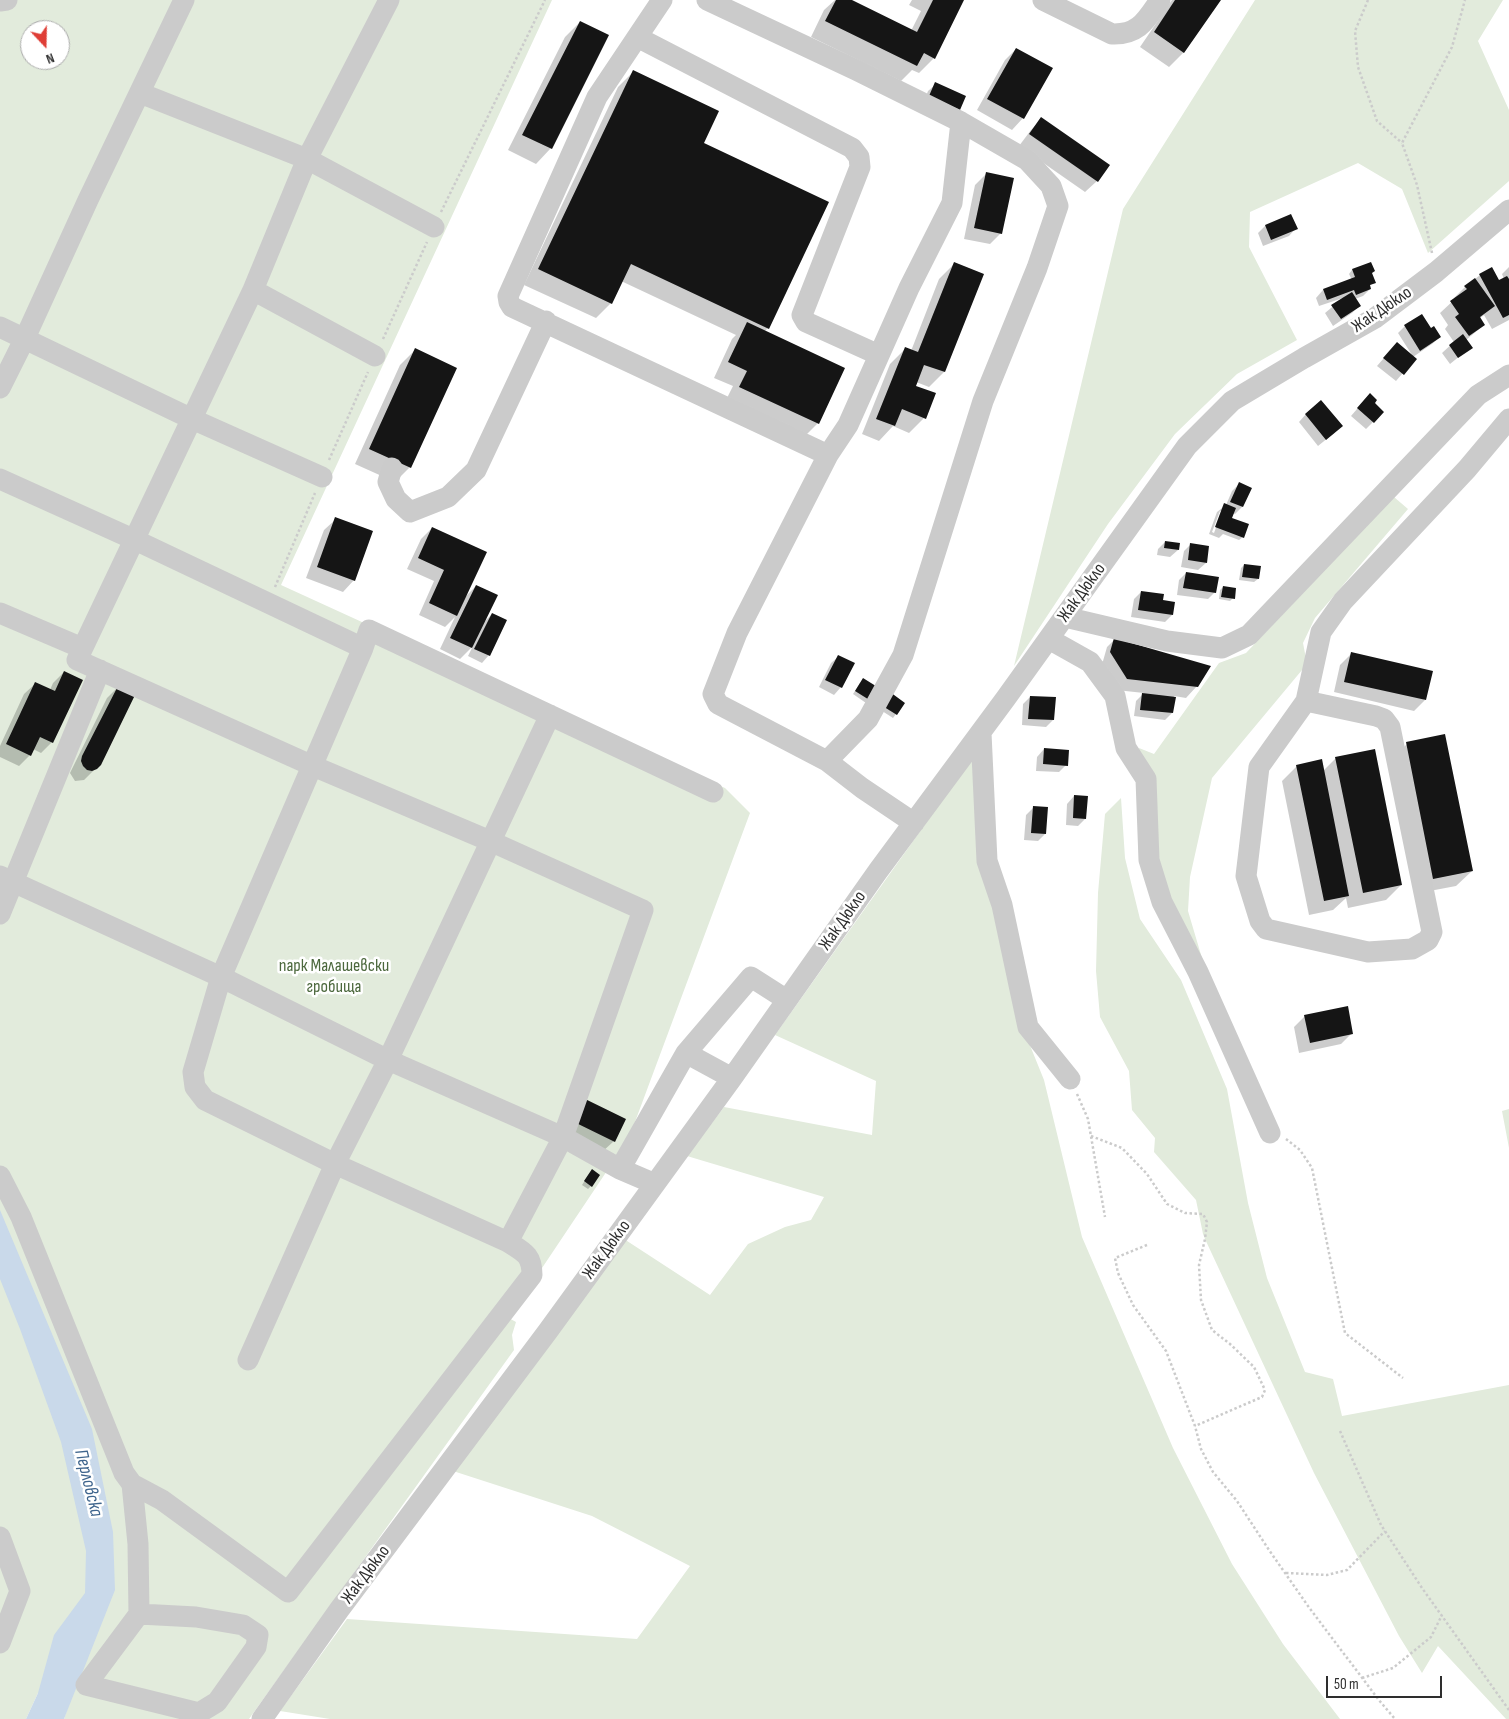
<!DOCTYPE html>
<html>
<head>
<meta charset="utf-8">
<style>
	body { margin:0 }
	#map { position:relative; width:1509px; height:1719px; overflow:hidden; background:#fff; font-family:"Sofia Sans Condensed",sans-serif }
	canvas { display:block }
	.north { position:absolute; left:20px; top:20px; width:50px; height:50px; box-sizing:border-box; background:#fff; border:1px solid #ababab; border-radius:50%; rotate:159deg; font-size:14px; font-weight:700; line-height:20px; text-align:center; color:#2e2e2e }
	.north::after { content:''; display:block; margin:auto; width:18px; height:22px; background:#df3e36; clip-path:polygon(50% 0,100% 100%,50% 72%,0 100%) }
	.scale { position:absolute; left:1326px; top:1676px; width:116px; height:22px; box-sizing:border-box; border:2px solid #2e2e2e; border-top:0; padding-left:6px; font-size:15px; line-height:18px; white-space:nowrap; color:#2e2e2e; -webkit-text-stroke:4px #fff; paint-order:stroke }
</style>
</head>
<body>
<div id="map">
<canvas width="1509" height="1719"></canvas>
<div class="north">N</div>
<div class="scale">50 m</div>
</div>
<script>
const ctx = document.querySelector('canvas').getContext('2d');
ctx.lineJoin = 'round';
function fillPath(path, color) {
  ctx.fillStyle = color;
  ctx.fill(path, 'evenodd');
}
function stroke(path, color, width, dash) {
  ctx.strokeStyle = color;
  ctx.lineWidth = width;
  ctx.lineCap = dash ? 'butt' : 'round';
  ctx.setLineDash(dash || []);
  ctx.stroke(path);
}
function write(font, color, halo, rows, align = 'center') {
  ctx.font = font + ' "Sofia Sans Condensed",sans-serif';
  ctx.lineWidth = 5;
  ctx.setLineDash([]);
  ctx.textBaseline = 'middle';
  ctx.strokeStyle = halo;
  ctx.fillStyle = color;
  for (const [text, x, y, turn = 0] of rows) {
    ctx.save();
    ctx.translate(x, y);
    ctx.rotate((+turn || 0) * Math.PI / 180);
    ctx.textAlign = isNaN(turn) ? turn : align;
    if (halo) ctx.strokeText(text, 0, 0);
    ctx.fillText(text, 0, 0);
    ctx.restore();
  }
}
fillPath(new Path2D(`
	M 0,0 L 552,0 L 281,585 L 725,788 L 750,813 L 629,1138 L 540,1271 L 507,1317 L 516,1322 L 512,1335 L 514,1350 L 249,1719 L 64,1719 L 70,1701 L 38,1693 L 26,1719 L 0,1719 ZM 30,30 L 60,30 L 60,60 L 30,60 Z
	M 1255,0 L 1503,0 L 1478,41 L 1509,110 L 1509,181 L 1428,253 L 1402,189 L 1358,163 L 1250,212 L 1249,247 L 1297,340 L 1237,374 L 1175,434 L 1108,524 L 1014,666 L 1123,209 Z
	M 1394,497 L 1408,509 L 1315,618 L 1303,643 L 1307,664 L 1212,778 L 1190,877 L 1188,911 L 1215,1002 L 1143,861 L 1139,748 L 1154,754 L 1219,663 L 1246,653 Z
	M 973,757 L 1027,1038 L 1044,1080 L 1082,1237 L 1173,1448 L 1232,1564 L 1283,1644 L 1340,1719 L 330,1719 L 280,1711 L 347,1619 L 637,1639 L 690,1566 L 592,1516 L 453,1471 L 624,1239 L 710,1295 L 748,1244 L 785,1227 L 811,1220 L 824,1197 L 687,1156 L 724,1107 L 872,1135 L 876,1081 L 775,1035 Z
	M 1121,798 L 1125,858 L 1140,919 L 1181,980 L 1227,1089 L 1248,1203 L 1267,1278 L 1305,1372 L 1333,1379 L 1342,1416 L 1509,1385 L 1509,1719 L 1506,1719 L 1438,1646 L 1422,1673 L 1399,1636 L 1314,1473 L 1205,1239 L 1203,1234 L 1196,1200 L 1154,1152 L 1155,1138 L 1132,1110 L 1129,1071 L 1100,1017 L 1096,971 L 1098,893 L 1105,814 Z
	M 1509,1109 L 1509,1148 L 1502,1111 Z`), '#e2ebdc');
fillPath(new Path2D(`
	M 0,1210 L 92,1429 L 113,1532 L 115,1590 L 64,1719 L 26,1719 L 38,1693 L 54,1635 L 85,1593 L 86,1551 L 61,1442 L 20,1329 L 0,1279 Z`), '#c9d9ea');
fillPath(new Path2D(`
	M 835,0 L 849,0 L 911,31 L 921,11 L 909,5 L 912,0 L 962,0 L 934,58 L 919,73 L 912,70 L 901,81 L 811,37 L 824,10 Z
	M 1172,0 L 1219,0 L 1184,52 L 1169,67 L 1140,47 Z
	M 580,22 L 607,36 L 551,148 L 536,164 L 508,150 L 565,37 Z
	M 1016,49 L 1023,118 L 1012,130 L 977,110 L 1005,60 Z
	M 633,72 L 768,328 L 764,332 L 818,423 L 803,438 L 725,402 L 733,386 L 714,378 L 732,339 L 736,335 L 621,281 L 611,303 L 596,318 L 524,285 L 618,87 Z
	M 936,84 L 965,97 L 923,104 L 928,91 Z
	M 1042,119 L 1097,181 L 1085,192 L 1019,146 L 1031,130 Z
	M 986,174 L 1001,233 L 990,244 L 964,239 L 975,185 Z
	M 1265,226 L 1296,228 L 1289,236 L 1263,246 L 1258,233 Z
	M 954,264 L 982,275 L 944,372 L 929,387 L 916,382 L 914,386 L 924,418 L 909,433 L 893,426 L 879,441 L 862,434 L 890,364 L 905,349 L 911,351 L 939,279 Z
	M 1371,264 L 1371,274 L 1374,282 L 1369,286 L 1370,289 L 1363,296 L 1355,299 L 1359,306 L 1352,313 L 1333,326 L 1325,313 L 1343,298 L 1319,306 L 1316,298 L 1323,290 L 1352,280 L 1349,274 L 1352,270 Z
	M 1509,267 L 1509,320 L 1492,329 L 1484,315 L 1479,319 L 1484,325 L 1466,340 L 1471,347 L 1450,364 L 1442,353 L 1454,342 L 1445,329 L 1448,325 L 1440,313 L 1455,299 L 1454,298 L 1465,287 L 1480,275 L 1499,282 L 1504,279 L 1502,274 Z
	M 1405,326 L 1431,330 L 1440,337 L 1432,344 L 1413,357 L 1415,359 L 1396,381 L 1377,366 L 1390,351 L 1412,355 L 1398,333 Z
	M 415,350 L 410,467 L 395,482 L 355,464 L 400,365 Z
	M 1363,402 L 1373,403 L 1373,422 L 1366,429 L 1351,416 Z
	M 1306,414 L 1334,433 L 1318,446 L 1299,422 Z
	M 1239,484 L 1242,507 L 1235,514 L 1233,513 L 1231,518 L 1243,537 L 1239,540 L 1223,534 L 1219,538 L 1209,534 L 1217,512 L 1226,505 L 1232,491 ZM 1220,511 L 1222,511 L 1214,533 L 1212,532 Z
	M 336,519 L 354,580 L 343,592 L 306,578 L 324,530 Z
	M 432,528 L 465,597 L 476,586 L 483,623 L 492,614 L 489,655 L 482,663 L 468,656 L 473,646 L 460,659 L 440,649 L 455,617 L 445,627 L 419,615 L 434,581 L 407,569 L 421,539 Z
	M 1165,542 L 1178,550 L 1170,557 L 1157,555 L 1158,549 Z
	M 1191,544 L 1206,563 L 1198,570 L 1181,567 L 1184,551 Z
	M 1244,565 L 1258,579 L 1254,582 L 1239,580 L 1241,568 Z
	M 1186,573 L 1215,592 L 1208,599 L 1177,595 L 1179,580 Z
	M 1223,587 L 1233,598 L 1230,601 L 1219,599 L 1220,590 Z
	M 1141,592 L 1162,601 L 1172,615 L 1165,622 L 1131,617 L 1134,599 Z
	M 1114,640 L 1197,686 L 1186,698 L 1174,696 L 1172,713 L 1165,720 L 1134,716 L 1136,701 L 1144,693 L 1116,690 L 1099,664 L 1103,661 L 1107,647 Z
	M 1351,654 L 1425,700 L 1414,711 L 1334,692 L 1340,665 Z
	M 839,656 L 841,687 L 834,695 L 819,687 L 831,663 Z
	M 64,672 L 52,742 L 41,753 L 33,749 L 30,755 L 19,766 L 0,757 L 0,746 L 24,694 L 36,683 L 50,690 L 53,683 Z
	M 860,683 L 877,689 L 866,703 L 853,694 Z
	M 118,687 L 96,768 L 84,780 L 75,781 L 70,773 L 107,698 Z
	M 886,697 L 896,714 L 893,718 L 879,709 Z
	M 1030,697 L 1053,720 L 1046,727 L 1022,725 L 1023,704 Z
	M 1407,744 L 1472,871 L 1456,886 L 1419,893 L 1392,759 Z
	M 1044,749 L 1066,765 L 1059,772 L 1036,771 L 1037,757 Z
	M 1336,758 L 1401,885 L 1386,900 L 1348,908 L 1346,898 L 1333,910 L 1309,915 L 1282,781 L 1297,766 L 1323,771 Z
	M 1074,796 L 1085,819 L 1078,826 L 1066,825 L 1067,804 Z
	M 1033,808 L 1045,834 L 1038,841 L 1024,840 L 1026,815 Z
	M 1305,1016 L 1352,1033 L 1341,1044 L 1299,1053 L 1294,1027 Z
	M 570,1110 L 614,1141 L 602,1152 L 576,1145 Z
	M 589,1174 L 591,1186 L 588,1189 L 582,1185 Z`), '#0003');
fillPath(new Path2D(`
	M 836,0 L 852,0 L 917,32 L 933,0 L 964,0 L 935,59 L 924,53 L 917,66 L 825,21 Z
	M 1175,0 L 1221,0 L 1184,53 L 1154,32 Z
	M 580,21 L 609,35 L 552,149 L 522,135 Z
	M 1016,48 L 1053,68 L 1024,119 L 987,99 Z
	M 633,70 L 719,111 L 704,143 L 829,202 L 769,329 L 631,264 L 612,304 L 538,269 Z
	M 935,82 L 966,96 L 960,110 L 929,96 Z
	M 1041,117 L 1110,165 L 1098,182 L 1029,134 Z
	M 986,172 L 1014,178 L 1002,234 L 974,228 Z
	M 1291,214 L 1298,229 L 1271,240 L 1265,225 Z
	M 954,262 L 984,274 L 945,372 L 924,365 L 916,386 L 936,393 L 926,419 L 902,409 L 895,426 L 876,419 L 905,347 L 918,352 Z
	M 1371,262 L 1375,271 L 1372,273 L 1376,283 L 1370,285 L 1371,289 L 1356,295 L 1354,290 L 1327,300 L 1323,289 L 1355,277 L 1352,269 Z
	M 1492,267 L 1499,280 L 1507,276 L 1509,279 L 1509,315 L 1503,318 L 1479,274 Z
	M 1475,278 L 1495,306 L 1480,317 L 1485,325 L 1469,336 L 1455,317 L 1459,314 L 1450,301 L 1467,289 L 1464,286 Z
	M 1352,292 L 1361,306 L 1341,319 L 1331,305 Z
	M 1422,314 L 1431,328 L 1434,326 L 1441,337 L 1420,351 L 1404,325 Z
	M 747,322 L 845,368 L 819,424 L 739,387 L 747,371 L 728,362 Z
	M 1463,334 L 1473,348 L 1458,358 L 1449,345 Z
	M 1397,342 L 1417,359 L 1404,375 L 1383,358 Z
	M 415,348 L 457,368 L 411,468 L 369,449 Z
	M 1370,393 L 1377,400 L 1375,403 L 1384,412 L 1374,423 L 1357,408 Z
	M 1321,400 L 1343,426 L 1326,440 L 1305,414 Z
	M 1239,482 L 1252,488 L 1243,507 L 1230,502 Z
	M 1224,503 L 1236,508 L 1232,518 L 1249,524 L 1244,538 L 1215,527 Z
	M 335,517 L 373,531 L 355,581 L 317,567 Z
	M 432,527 L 487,552 L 457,616 L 429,603 L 444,570 L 418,558 Z
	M 1165,541 L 1180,543 L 1179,550 L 1164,548 Z
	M 1190,543 L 1209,546 L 1207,563 L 1188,560 Z
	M 1244,564 L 1261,566 L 1259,579 L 1242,577 Z
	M 1186,572 L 1219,577 L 1216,593 L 1183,588 Z
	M 476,585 L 498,595 L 472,648 L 450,638 Z
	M 1223,586 L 1236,588 L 1235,599 L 1221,597 Z
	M 1141,591 L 1164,594 L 1163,600 L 1175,602 L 1173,615 L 1138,610 Z
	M 492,613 L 507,620 L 490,656 L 474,649 Z
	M 1114,638 L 1211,666 L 1198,687 L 1127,679 L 1110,652 Z
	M 1351,652 L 1433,671 L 1426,700 L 1344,682 Z
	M 838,655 L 855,663 L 842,688 L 825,680 Z
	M 64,671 L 83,680 L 53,743 L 40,737 L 31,756 L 6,744 L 35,682 L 55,691 Z
	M 863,678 L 879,688 L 871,701 L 855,691 Z
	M 118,686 L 135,695 L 101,765 L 97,769 L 92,771 L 87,770 L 83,766 L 81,761 L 82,756 Z
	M 890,692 L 905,703 L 897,715 L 881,705 Z
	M 1142,693 L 1176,697 L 1173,713 L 1140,710 Z
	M 1030,696 L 1056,697 L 1054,720 L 1028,719 Z
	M 1445,734 L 1473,871 L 1433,879 L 1406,742 Z
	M 1044,748 L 1069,750 L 1068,766 L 1043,764 Z
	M 1375,749 L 1402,885 L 1363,893 L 1335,757 Z
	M 1322,759 L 1349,896 L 1324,901 L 1296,765 Z
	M 1074,795 L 1088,796 L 1086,819 L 1073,818 Z
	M 1033,806 L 1048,807 L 1046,834 L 1031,833 Z
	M 1348,1006 L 1353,1034 L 1310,1043 L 1304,1015 Z
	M 581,1097 L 626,1119 L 615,1142 L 570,1120 Z
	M 592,1169 L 600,1175 L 592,1187 L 584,1181 Z`), '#151515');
stroke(new Path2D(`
	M 1368,0 L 1355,31 L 1358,67 L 1377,121 L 1402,143
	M 441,212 L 545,0
	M 1432,253 L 1417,185 L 1402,143 L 1452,47 L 1465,0
	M 383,339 L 427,242
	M 329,460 L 368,372
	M 275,587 L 315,493
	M 1077,1094 L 1088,1119 L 1105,1217
	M 1091,1136 L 1122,1148 L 1147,1174 L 1167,1204 L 1185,1213 L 1203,1214 L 1207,1222 L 1205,1239 L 1199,1265 L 1201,1300 L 1212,1330 L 1230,1344 L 1254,1367 L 1265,1390 L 1262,1397 L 1195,1426
	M 1286,1139 L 1300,1150 L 1312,1168 L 1345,1333 L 1403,1378
	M 1147,1245 L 1115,1258 L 1118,1273 L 1133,1305 L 1166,1351 L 1195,1426 L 1201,1449 L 1213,1472 L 1237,1501 L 1269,1550 L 1308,1606 L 1378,1699 L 1395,1719
	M 1340,1431 L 1381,1525 L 1422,1588 L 1509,1710
	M 1286,1573 L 1327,1575 L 1347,1570 L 1385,1531
	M 1362,1678 L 1393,1668 L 1431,1637 L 1442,1615`), '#cbcbcb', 2.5, [2.5, 2.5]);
stroke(new Path2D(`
	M 389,0 L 307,159 L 253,290 L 77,660 L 313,766 L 490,841 L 643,910 L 563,1137 L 508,1242
	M 662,0 L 597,97 L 508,296 L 509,302 L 512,307 L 828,455
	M 707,0 L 856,70 L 961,122 L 1027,160 L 1051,186 L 1058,206 L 1037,268 L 983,401 L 903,655 L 868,719 L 827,761
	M 1043,0 L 1112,34 C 1139,35 1146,20 1160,0
	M 0,1 L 7,0
	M 637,37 L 852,148 L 859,157 L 860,167 L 802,315 L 806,322 L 879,355
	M 140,93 L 307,159 L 434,227
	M 253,290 L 375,356
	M 0,327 L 192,419 L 322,477
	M 0,388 L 25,338 L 88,200 L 184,0
	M 392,468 L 388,482 L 396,499 L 410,512 L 448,497 L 476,470 L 546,321
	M 0,479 L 133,539 L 363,648
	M 0,613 L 82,648
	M 1065,617 L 1167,641 L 1222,648 L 1249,635 L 1478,395 L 1509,375
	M 1049,639 L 1090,662 L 1115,696 L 1126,748 L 1146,779 L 1149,860 L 1162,902 L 1198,972 L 1270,1133
	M 1306,701 L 1376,716 L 1384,719 L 1390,727 L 1432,932 L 1428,940 L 1412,949 L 1368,952 L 1266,929 L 1260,921 L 1246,876 L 1259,767 L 1306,701 L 1321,632 L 1343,601 L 1467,469 L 1509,419
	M 981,733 L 987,861 L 1002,905 L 1028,1027 L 1070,1079
	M 914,823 L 862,788 L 827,761 L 718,704 L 713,694 L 737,633 L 828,455 L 848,425 L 909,288 L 952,203 L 961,122
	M 0,876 L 221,977 L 388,1060 L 563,1137 L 620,1169 L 655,1184
	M 0,914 L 100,670
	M 686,1053 L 732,1078
	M 620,1169 L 686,1053 L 751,977 L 787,1000
	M 0,1176 L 21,1217 L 124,1473 L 132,1484 L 162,1500 L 288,1592 L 532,1275 C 532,1255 524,1252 508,1242 L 335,1164 L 205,1100 L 195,1087 L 193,1072 L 221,977 L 363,648 L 369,630 L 713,792
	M 248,1360 L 335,1164 L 388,1060 L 550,715
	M 132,1484 L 138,1544 L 139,1614 L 86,1685 L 199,1713 L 217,1702 L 256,1647 L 258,1635 L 243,1625 L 196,1617 L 139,1614
	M 0,1537 L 20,1591 L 0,1643
	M 262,1719 L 339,1610 L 548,1331 L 732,1078 L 878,871 L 1006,698 L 1187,446 L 1232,401 L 1304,358 L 1375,318 L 1436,272 L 1509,210`), '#cbcbcb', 21);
write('18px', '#2e2e2e', '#fff', [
	["Жак Дюкло",1382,310,-34],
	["Жак Дюкло",1082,593,-54],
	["Жак Дюкло",843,921,-55],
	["Жак Дюкло",607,1250,-54],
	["Жак Дюкло",366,1575,-53]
]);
write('18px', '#4c683d', '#fff', [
	["парк Малашевски",334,966],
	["гробища",334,987]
]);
write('italic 19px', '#3f658d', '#fff', [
	["Перловска",88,1483,76]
]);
</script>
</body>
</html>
